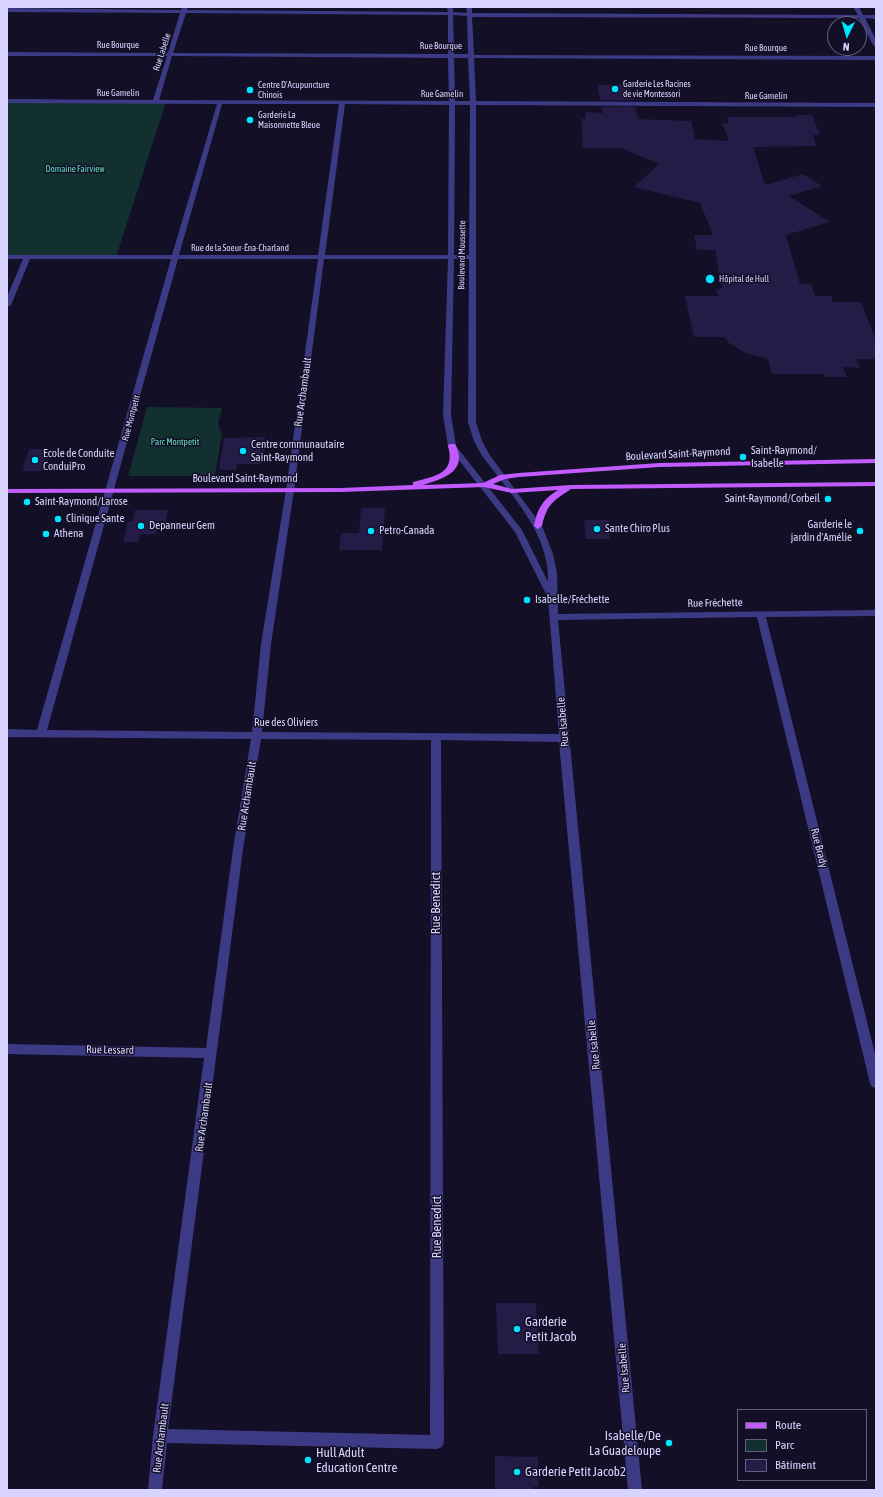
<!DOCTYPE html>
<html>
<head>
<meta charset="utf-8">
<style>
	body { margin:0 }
	#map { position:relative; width:883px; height:1497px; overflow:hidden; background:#130f26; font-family:"Asap Condensed",sans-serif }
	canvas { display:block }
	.frame { position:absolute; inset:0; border:8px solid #d9d4ff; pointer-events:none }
	.legend { position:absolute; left:737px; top:1409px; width:130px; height:72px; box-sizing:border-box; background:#130f26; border:1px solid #625e7d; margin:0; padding:5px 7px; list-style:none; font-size:12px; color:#d9d4ff }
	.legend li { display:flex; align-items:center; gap:8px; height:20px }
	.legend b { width:20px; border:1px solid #625e7d }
	.north { position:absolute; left:827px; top:16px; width:40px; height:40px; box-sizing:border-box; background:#130f26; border:1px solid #625e7d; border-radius:50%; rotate:185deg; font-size:11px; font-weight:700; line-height:16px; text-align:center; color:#d9d4ff }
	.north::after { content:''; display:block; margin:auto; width:14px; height:18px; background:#00e5ff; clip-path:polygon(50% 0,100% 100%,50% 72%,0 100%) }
</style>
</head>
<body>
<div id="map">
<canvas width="883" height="1497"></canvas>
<div class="frame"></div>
<ul class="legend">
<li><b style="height:5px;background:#c25bff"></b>Route</li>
<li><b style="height:11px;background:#12302f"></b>Parc</li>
<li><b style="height:11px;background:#241b47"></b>Bâtiment</li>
</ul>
<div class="north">N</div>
</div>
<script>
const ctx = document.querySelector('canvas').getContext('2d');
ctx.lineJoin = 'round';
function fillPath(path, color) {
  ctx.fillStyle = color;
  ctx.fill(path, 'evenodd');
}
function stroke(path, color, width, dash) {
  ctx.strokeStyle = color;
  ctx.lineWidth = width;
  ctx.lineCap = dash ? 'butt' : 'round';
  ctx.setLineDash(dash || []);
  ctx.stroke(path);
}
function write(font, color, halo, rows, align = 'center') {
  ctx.font = font + ' "Asap Condensed",sans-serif';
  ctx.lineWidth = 3;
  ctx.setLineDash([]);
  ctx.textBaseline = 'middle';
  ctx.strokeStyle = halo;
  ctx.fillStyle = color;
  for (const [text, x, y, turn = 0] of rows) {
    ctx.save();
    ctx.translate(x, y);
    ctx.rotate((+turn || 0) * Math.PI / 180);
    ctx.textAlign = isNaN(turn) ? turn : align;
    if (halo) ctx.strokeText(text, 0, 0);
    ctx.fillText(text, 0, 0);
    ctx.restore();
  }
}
fillPath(new Path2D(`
	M 7,101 L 166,102 L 116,257 L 7,257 Z
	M 147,407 L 222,408 L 218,425 L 222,433 L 215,476 L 128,476 Z`), '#12302f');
fillPath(new Path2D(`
	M 597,85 L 630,85 L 634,100 L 600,100 Z
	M 602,107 L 635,107 L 638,119 L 691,121 L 695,139 L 729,141 L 722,123 L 729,124 L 727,117 L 797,117 L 796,115 L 812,115 L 820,135 L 813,135 L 816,146 L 753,147 L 765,185 L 803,174 L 822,186 L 789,196 L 830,222 L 786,235 L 800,284 L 811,284 L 815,296 L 831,296 L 833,302 L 861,302 L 876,341 L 876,359 L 856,359 L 860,368 L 843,367 L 847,377 L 825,377 L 824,374 L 772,374 L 768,359 L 745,353 L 729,343 L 724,337 L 694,337 L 685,296 L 718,296 L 716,289 L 722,289 L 715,250 L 697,250 L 694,235 L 713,235 L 700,203 L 634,187 L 659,164 L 621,148 L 583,148 L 581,119 L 585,119 L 586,112 L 603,113 Z
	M 265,437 L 262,464 L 237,464 L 236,470 L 219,470 L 224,438 Z
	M 29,449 L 48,449 L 41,471 L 22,471 Z
	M 361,508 L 385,508 L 382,550 L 339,550 L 341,533 L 359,533 Z
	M 135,510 L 168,510 L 165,525 L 158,525 L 156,534 L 140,534 L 138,542 L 123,542 L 128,521 L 132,521 Z
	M 584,520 L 608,520 L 610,539 L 586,539 Z
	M 496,1303 L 536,1303 L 539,1354 L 498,1354 Z
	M 495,1456 L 538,1457 L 539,1487 L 533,1487 L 533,1490 L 495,1490 Z`), '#241b47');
fillPath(new Path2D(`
	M 182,7 L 188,7 L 187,10 L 448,12 L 447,7 L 453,7 L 453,12 L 467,13 L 466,7 L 472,7 L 472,13 L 858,15 L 853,7 L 859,7 L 863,15 L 876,15 L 876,19 L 865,18 L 876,40 L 876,47 L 873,45 L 859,18 L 472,17 L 474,55 L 876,56 L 876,60 L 474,58 L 476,101 L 876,103 L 876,107 L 476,105 L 476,422 L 482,441 L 489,454 L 542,526 L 553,554 L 557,573 L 558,614 L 876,610 L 876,616 L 766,617 L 876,1058 L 876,1088 L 872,1087 L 870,1083 L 757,617 L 558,620 L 642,1490 L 628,1490 L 559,742 L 441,740 L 444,1442 L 442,1447 L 437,1449 L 167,1443 L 162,1490 L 148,1490 L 153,1436 L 204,1058 L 7,1054 L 7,1044 L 206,1048 L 233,849 L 251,739 L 7,737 L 7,729 L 37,730 L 171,259 L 30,259 L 11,305 L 7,307 L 7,297 L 23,259 L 7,259 L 7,255 L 172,255 L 217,104 L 7,103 L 7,99 L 153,100 L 167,56 L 7,56 L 7,52 L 168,53 L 180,13 L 7,12 L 7,8 L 181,10 ZM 186,13 L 448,15 L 448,54 L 173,53 ZM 453,15 L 467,16 L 468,54 L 454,54 ZM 172,56 L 448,58 L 449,101 L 159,100 ZM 454,58 L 468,58 L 470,101 L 455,101 ZM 222,104 L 339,104 L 318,255 L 179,255 ZM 345,104 L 449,105 L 448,255 L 325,255 ZM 455,105 L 470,105 L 469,255 L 454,255 ZM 178,259 L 318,259 L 286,490 L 261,644 L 252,732 L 47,730 ZM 324,259 L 448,259 L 443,415 L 448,446 L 515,532 L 548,598 L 559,734 L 262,732 L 271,644 L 294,490 ZM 454,259 L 469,259 L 468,422 L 474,441 L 481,454 C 508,492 550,532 548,582 L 522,530 L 456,446 L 451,415 ZM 261,739 L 431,740 L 430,1435 L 168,1429 L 243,849 Z`), '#3d3a85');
fillPath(new Path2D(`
	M 449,444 L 455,444 C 469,471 443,479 423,485 L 483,483 L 500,475 L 519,473 L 659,463 L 876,459 L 876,463 L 659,467 L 519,477 L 505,479 L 493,484 L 512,489 L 571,485 L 876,482 L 876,486 L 571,489 C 553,501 547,504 542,526 L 538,529 L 534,526 C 537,509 543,499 558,490 L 512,493 L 484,487 L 341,492 L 7,493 L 7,489 L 341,488 L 413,485 L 413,482 C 435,476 456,474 448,446 Z`), '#c25bff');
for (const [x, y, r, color] of [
	[615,89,4,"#00e5ff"],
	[250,90,4,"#00e5ff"],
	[250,120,4,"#00e5ff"],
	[710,279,5,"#00e5ff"],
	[243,451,4,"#00e5ff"],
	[743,457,4,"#00e5ff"],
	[35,460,4,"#00e5ff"],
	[828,499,4,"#00e5ff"],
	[27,502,4,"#00e5ff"],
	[58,519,4,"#00e5ff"],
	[141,526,4,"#00e5ff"],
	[597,529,4,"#00e5ff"],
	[371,531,4,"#00e5ff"],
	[860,531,4,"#00e5ff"],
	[46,534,4,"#00e5ff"],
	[527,600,4,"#00e5ff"],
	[517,1329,4,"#00e5ff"],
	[669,1443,4,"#00e5ff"],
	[308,1460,4,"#00e5ff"],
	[517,1472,4,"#00e5ff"]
]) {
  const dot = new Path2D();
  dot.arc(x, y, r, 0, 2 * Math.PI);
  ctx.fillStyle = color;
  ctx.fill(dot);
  stroke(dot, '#130f26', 1.5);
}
write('9px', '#d9d4ff', '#130f26', [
	["Rue Bourque",118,45],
	["Rue Bourque",441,46],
	["Rue Bourque",766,48],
	["Rue Labelle",162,52,-72],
	["Rue Gamelin",118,93],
	["Rue Gamelin",442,94],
	["Rue Gamelin",766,96],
	["Rue de la Soeur-Éna-Charland",240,248],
	["Boulevard Moussette",462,255,-89],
	["Rue Montpetit",131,418,-75]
]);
write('9px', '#d9d4ff', '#130f26', [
	["Garderie Les Racines",623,84],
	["de vie Montessori",623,94],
	["Centre D'Acupuncture",258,85],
	["Chinois",258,95],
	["Garderie La",258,115],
	["Maisonnette Bleue",258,125],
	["Hôpital de Hull",719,279]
], 'left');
write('9px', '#5fe0c0', '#130f26', [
	["Domaine Fairview",75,169],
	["Parc Montpetit",175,442]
]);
write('11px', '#d9d4ff', '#130f26', [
	["Rue Archambault",303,392,-82],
	["Boulevard Saint-Raymond",678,454,-3],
	["Boulevard Saint-Raymond",245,479],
	["Rue Fréchette",715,603,-1],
	["Rue Isabelle",563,722,-95],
	["Rue des Oliviers",286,723],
	["Rue Archambault",247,796,-81],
	["Rue Brady",819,848,76],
	["Rue Isabelle",594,1045,-96],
	["Rue Lessard",110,1050,1],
	["Rue Archambault",204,1117,-82],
	["Rue Isabelle",624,1368,-95],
	["Rue Archambault",161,1438,-83]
]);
write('11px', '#d9d4ff', '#130f26', [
	["Centre communautaire",251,445],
	["Saint-Raymond",251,458],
	["Saint-Raymond/",751,451],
	["Isabelle",751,464],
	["Ecole de Conduite",43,454],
	["ConduiPro",43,467],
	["Saint-Raymond/Corbeil",820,499,"right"],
	["Saint-Raymond/Larose",35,502],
	["Clinique Sante",66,519],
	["Garderie le",852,525,"right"],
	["jardin d'Amélie",852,538,"right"],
	["Depanneur Gem",149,526],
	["Sante Chiro Plus",605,529],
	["Petro-Canada",379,531],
	["Athena",54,534],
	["Isabelle/Fréchette",535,600]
], 'left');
write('13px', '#d9d4ff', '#130f26', [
	["Rue Benedict",436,903,-90],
	["Rue Benedict",437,1227,-90]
]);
write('13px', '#d9d4ff', '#130f26', [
	["Garderie",525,1322],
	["Petit Jacob",525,1337],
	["Isabelle/De",661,1436,"right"],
	["La Guadeloupe",661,1451,"right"],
	["Hull Adult",316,1453],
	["Education Centre",316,1468],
	["Garderie Petit Jacob2",525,1472]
], 'left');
</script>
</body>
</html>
